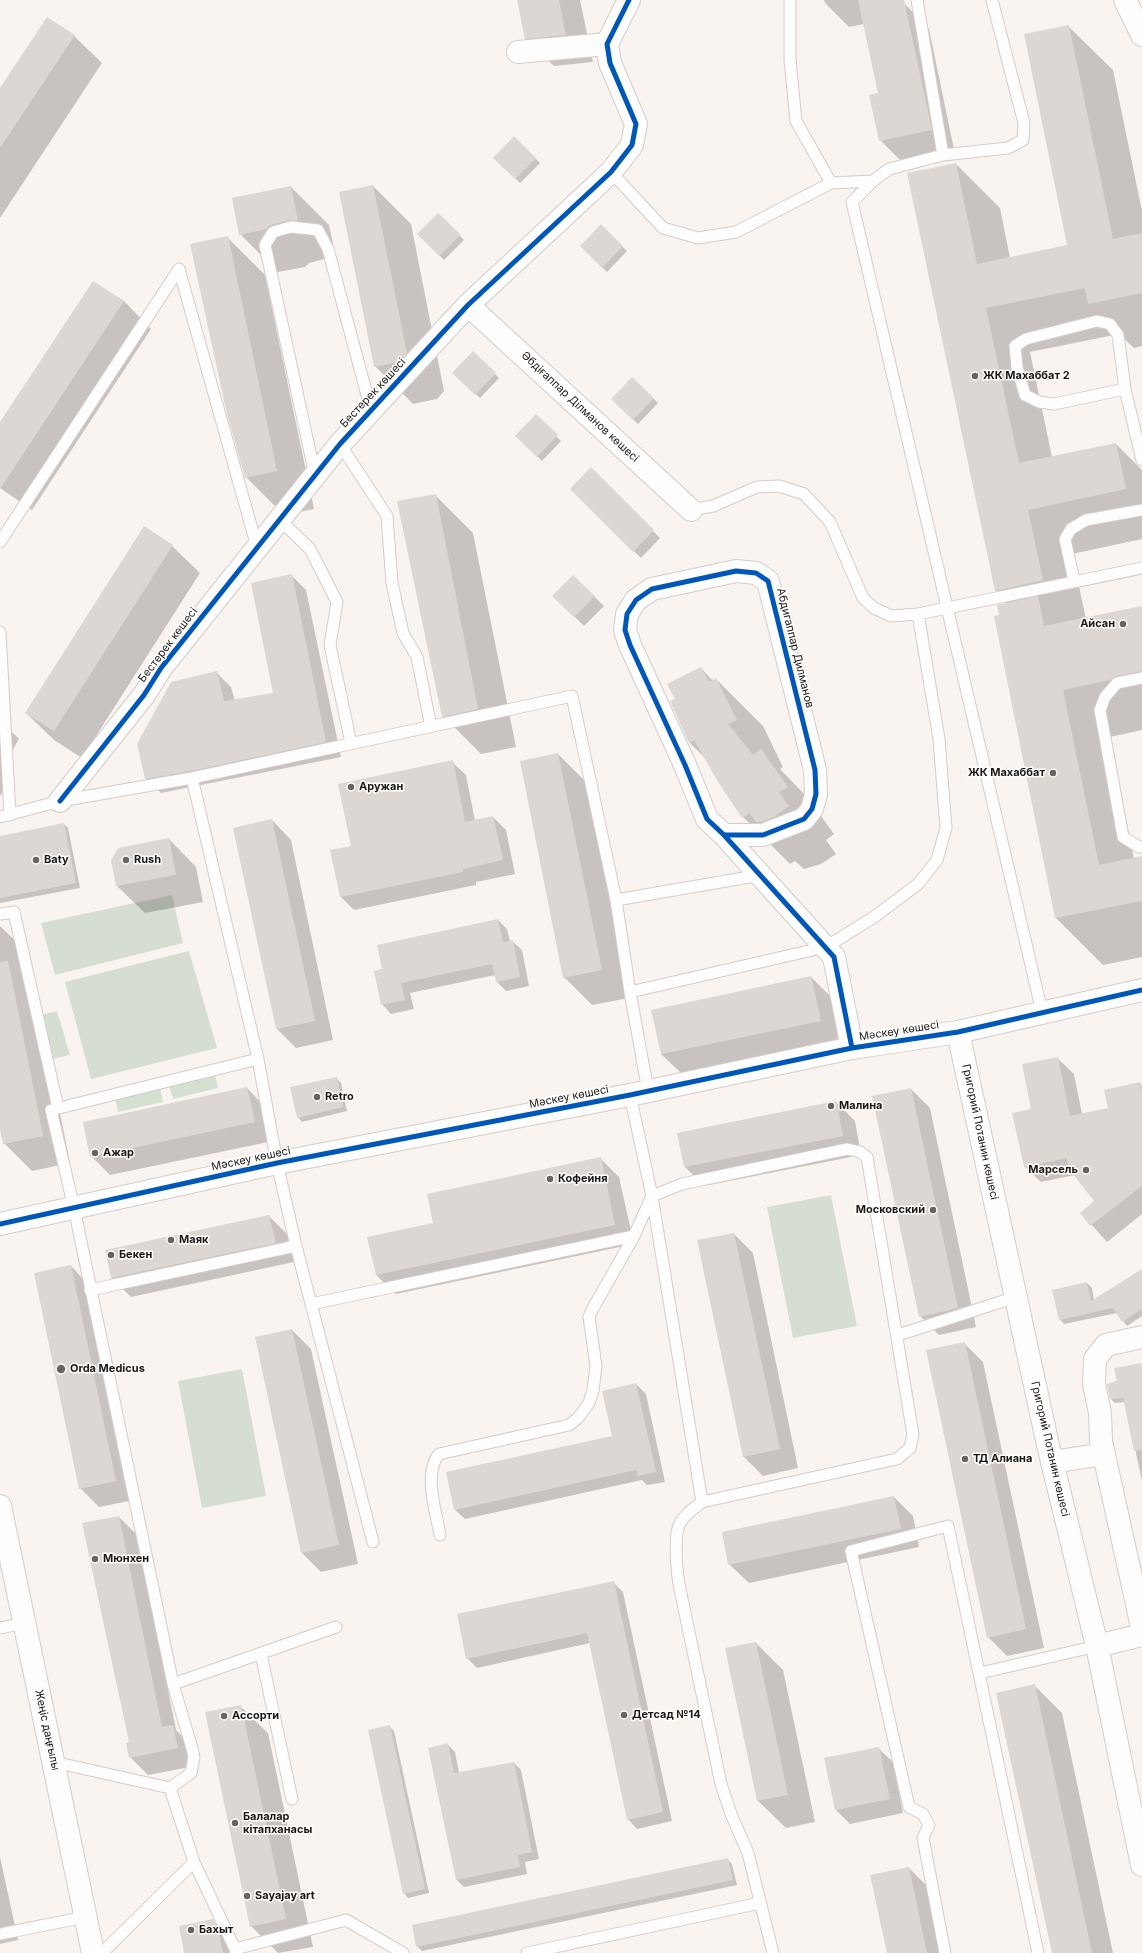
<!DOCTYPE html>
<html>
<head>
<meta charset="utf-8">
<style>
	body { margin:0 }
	canvas { display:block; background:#faf4f0 }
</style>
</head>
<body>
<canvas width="1142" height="1953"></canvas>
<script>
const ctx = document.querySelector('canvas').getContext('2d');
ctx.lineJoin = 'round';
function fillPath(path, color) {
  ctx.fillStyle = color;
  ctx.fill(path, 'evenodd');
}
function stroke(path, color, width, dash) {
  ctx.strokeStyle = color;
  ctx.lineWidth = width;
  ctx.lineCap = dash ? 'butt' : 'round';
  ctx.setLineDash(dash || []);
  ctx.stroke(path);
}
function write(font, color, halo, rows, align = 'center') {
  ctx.font = font + ' Inter,sans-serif';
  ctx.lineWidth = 3;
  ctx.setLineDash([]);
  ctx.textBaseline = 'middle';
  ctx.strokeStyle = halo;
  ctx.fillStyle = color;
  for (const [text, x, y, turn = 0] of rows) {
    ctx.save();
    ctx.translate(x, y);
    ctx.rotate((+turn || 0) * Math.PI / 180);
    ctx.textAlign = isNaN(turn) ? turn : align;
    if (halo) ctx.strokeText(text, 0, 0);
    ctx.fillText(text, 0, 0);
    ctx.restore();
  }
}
fillPath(new Path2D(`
	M 172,895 L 183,943 L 55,975 L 41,923 Z
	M 189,951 L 217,1048 L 91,1079 L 65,982 Z
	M 57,1011 L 70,1055 L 52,1059 L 41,1015 Z
	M 831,1195 L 857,1326 L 793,1338 L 767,1207 Z
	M 242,1369 L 266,1496 L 202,1508 L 178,1381 Z`), '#d5ded1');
fillPath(new Path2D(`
	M 215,1074 L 218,1088 L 173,1099 L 169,1085 Z
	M 160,1087 L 163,1102 L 118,1112 L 115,1097 Z`), '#d4e0d0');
fillPath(new Path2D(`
	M 518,0 L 580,0 L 593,62 L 554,66 L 526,38 Z
	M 824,0 L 901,0 L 929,29 L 955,154 L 904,164 L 880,140 L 879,94 L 864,24 L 849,27 L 825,3 Z
	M 1068,26 L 1113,70 L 1142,211 L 1142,346 L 1134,348 L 1119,334 L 1030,352 L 1052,457 L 1116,444 L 1142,470 L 1142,539 L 1072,554 L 1086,619 L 1142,609 L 1142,730 L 1110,737 L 1134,859 L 1142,857 L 1142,957 L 1103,965 L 1056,918 L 1001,615 L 1008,604 L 996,591 L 956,164 L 1000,208 L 1010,258 L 1069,246 Z
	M 74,36 L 102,63 L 0,218 L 0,90 Z
	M 514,137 L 540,163 L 520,183 L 494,158 Z
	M 373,186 L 411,224 L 444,391 L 437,399 L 413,404 L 375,366 Z
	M 291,187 L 329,225 L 336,258 L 328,258 L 309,263 L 305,267 L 278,272 L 240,234 Z
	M 438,214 L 464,240 L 444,260 L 418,234 Z
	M 601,226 L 627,251 L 607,272 L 581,246 Z
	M 227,237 L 265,275 L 314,509 L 284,515 L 246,477 Z
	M 94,282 L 124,301 L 151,329 L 32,510 L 0,488 L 0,424 Z
	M 473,352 L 499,378 L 480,398 L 454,373 Z
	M 632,379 L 658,403 L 638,424 L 612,399 Z
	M 536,416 L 561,441 L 542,461 L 516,436 Z
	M 591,469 L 660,538 L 641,558 L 571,489 Z
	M 435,495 L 473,533 L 516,747 L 481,754 L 443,716 L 398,502 Z
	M 172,546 L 200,573 L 82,758 L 54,740 L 26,713 Z
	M 291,575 L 306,590 L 341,757 L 161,793 L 146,778 L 216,672 L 231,687 L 235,701 L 275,694 Z
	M 573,576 L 604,606 L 584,626 L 554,596 Z
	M 701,668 L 713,681 L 716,679 L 763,726 L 783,767 L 780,769 L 808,798 L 834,834 L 826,840 L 836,854 L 821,864 L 804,869 L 795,861 L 790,864 L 743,817 L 706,759 L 690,743 L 676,699 Z
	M 0,720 L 19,739 L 1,769 L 10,779 L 0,796 Z
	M 558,754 L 586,782 L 629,998 L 592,1005 L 564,977 Z
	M 452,762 L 466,775 L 475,821 L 493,817 L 506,830 L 515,874 L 476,882 L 476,885 L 354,910 L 341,897 L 331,851 L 352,847 Z
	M 272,820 L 291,840 L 333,1040 L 296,1048 L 276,1028 Z
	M 64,824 L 68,828 L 80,888 L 0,903 L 0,837 Z
	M 169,839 L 196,867 L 203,902 L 145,913 L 117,886 L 112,860 Z
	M 498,920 L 507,929 L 510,941 L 512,941 L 522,950 L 529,986 L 506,991 L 497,982 L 495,975 L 410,993 L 414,1009 L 391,1014 L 382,1004 L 383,970 Z
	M 0,926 L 28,953 L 70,1163 L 32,1171 L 4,1143 L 0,1124 Z
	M 811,977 L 830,996 L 839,1039 L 681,1073 L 661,1054 Z
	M 1057,1058 L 1074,1074 L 1082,1114 L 1109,1109 L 1140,1083 L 1142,1086 L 1142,1214 L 1107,1242 L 1081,1213 L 1096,1202 L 1075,1175 L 1041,1182 L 1024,1166 L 1032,1110 Z
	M 336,1078 L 341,1083 L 347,1111 L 302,1122 L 298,1117 Z
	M 247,1088 L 266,1108 L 273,1141 L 110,1175 L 91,1156 Z
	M 911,1089 L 930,1108 L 976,1327 L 939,1335 L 920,1316 Z
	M 836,1102 L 855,1121 L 861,1155 L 704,1186 L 685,1167 L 679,1134 Z
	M 600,1158 L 619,1177 L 634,1244 L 396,1294 L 376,1275 L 435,1224 Z
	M 269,1216 L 288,1235 L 294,1262 L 131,1297 L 112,1278 L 106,1251 Z
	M 734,1234 L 753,1253 L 798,1468 L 763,1476 L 744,1457 Z
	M 71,1266 L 90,1286 L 134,1500 L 99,1507 L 80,1488 Z
	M 1142,1278 L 1142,1316 L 1127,1326 L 1117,1313 L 1064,1324 L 1060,1319 L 1087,1283 L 1092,1288 L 1094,1300 Z
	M 292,1330 L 311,1349 L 358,1564 L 321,1572 L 302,1553 L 256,1338 Z
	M 964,1343 L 983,1362 L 1044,1648 L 1007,1656 L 988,1637 Z
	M 1142,1364 L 1142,1481 L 1125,1402 L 1115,1403 L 1111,1399 L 1118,1382 Z
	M 636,1384 L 646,1394 L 665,1482 L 647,1485 L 642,1480 L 465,1519 L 455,1510 L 613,1436 Z
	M 894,1497 L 913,1516 L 919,1547 L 749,1583 L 729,1564 Z
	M 119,1517 L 137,1535 L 176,1730 L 190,1744 L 195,1766 L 148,1775 L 130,1757 Z
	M 613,1582 L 623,1592 L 672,1821 L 637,1829 L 628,1819 L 590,1643 L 477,1668 L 467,1658 Z
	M 756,1643 L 783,1670 L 815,1822 L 786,1828 L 758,1801 L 726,1649 Z
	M 1035,1686 L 1062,1713 L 1113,1953 L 1053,1953 Z
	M 240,1706 L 268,1733 L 313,1947 L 278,1953 L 251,1926 Z
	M 390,1727 L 394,1731 L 429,1893 L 408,1898 L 404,1893 Z
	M 447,1744 L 455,1752 L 459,1773 L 514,1763 L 521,1770 L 539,1859 L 525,1862 L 527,1874 L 464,1887 L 457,1880 Z
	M 878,1748 L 893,1762 L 903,1813 L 850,1824 L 836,1810 Z
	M 0,1857 L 18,1940 L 0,1944 Z
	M 728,1860 L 732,1864 L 737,1885 L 422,1951 L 417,1946 Z
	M 909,1868 L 936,1895 L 948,1953 L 888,1953 Z
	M 213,1921 L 232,1940 L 238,1953 L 185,1953 Z`), '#0003');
fillPath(new Path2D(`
	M 517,0 L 559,0 L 566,35 L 525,39 Z
	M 858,0 L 904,0 L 932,130 L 879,141 L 869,95 L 878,93 Z
	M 47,17 L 75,35 L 0,148 L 0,88 Z
	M 1069,25 L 1113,239 L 1142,233 L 1142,293 L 1088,304 L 1085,288 L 986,308 L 1019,463 L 1116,443 L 1126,489 L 1028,510 L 1043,580 L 995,591 L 907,173 L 956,163 L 977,264 L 1067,245 L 1024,34 Z
	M 514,136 L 536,158 L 515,179 L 493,158 Z
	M 373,185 L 407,353 L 399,362 L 374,367 L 339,192 Z
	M 291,186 L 298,221 L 289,220 L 271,225 L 266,229 L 239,235 L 232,198 Z
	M 438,213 L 461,235 L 439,256 L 417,234 Z
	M 601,224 L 623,246 L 602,268 L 580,246 Z
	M 228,236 L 277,471 L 245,478 L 226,410 L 190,244 Z
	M 93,281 L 124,301 L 0,489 L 0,422 Z
	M 473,351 L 496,373 L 475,395 L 452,373 Z
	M 632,377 L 654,398 L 633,420 L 611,399 Z
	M 536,414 L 558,435 L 537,457 L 515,436 Z
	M 591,467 L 654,530 L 633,552 L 570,489 Z
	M 436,494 L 478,709 L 442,717 L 397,501 Z
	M 144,526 L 173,545 L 54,731 L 25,713 Z
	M 292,574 L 326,742 L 191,771 L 145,779 L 137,744 L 171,682 L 217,671 L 224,701 L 273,693 L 251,583 Z
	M 573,575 L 595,596 L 574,617 L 552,596 Z
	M 1038,596 L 1044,626 L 1142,606 L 1142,671 L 1116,676 L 1110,680 L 1063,690 L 1099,865 L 1142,856 L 1142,901 L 1055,918 L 994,616 L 999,615 L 997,605 Z
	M 701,667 L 709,682 L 716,678 L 737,720 L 728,724 L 753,755 L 761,749 L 788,787 L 779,792 L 789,806 L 774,817 L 761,822 L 756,822 L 749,813 L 742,818 L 718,782 L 694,740 L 689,743 L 670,701 L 675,699 L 667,684 Z
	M 558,753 L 602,970 L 563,978 L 520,761 Z
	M 453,760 L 465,822 L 493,816 L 503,860 L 463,869 L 463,872 L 340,897 L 330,850 L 351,846 L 338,784 Z
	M 272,819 L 315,1021 L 276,1029 L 233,828 Z
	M 64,823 L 76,883 L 0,898 L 0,836 Z
	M 169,838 L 176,875 L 116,886 L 111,860 L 118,848 Z
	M 498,919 L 503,942 L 513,940 L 520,977 L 496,982 L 492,964 L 401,983 L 405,1000 L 381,1005 L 374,971 L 382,969 L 377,945 Z
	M 8,961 L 43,1136 L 3,1144 L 0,1129 L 0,962 Z
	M 811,976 L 821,1021 L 661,1054 L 651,1010 Z
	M 1058,1057 L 1070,1116 L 1108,1108 L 1104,1090 L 1140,1082 L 1142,1092 L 1142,1186 L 1090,1226 L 1080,1213 L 1094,1201 L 1069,1169 L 1067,1158 L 1024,1167 L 1012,1113 L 1031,1109 L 1022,1064 Z
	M 337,1077 L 343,1107 L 297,1118 L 290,1087 Z
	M 247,1087 L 255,1122 L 90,1157 L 83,1122 Z
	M 911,1088 L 958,1308 L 919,1317 L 872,1096 Z
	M 836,1101 L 843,1136 L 684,1167 L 677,1133 Z
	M 601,1157 L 615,1225 L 376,1275 L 367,1237 L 433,1223 L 427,1194 Z
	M 269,1215 L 276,1243 L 111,1278 L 105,1250 Z
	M 734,1233 L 780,1449 L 743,1457 L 697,1240 Z
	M 71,1265 L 116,1481 L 79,1489 L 34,1273 Z
	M 1142,1269 L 1142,1309 L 1122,1322 L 1113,1308 L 1059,1320 L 1052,1290 L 1087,1282 L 1091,1301 Z
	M 292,1329 L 339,1545 L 301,1553 L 255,1337 Z
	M 965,1342 L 1026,1629 L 987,1638 L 926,1350 Z
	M 1142,1363 L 1142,1450 L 1134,1451 L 1123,1398 L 1110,1399 L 1107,1384 L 1117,1381 L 1114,1368 Z
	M 636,1383 L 656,1472 L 637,1476 L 636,1470 L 454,1510 L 446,1472 L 612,1436 L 602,1391 Z
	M 894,1496 L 901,1529 L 728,1565 L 722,1532 Z
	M 119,1516 L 162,1727 L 173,1725 L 178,1748 L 129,1758 L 126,1743 L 129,1742 L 82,1523 Z
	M 614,1581 L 663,1812 L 627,1820 L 587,1633 L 466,1659 L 457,1614 Z
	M 756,1642 L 788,1795 L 757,1801 L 725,1648 Z
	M 1035,1684 L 1092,1953 L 1052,1953 L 996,1693 Z
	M 241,1705 L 286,1919 L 250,1927 L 205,1712 Z
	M 390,1725 L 425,1889 L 403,1894 L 368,1730 Z
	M 448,1743 L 454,1773 L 514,1762 L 532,1852 L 518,1855 L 520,1867 L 456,1880 L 428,1748 Z
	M 879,1747 L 890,1799 L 835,1810 L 824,1758 Z
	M 728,1858 L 733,1880 L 416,1947 L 412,1925 Z
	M 909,1867 L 927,1953 L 887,1953 L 870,1875 Z
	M 213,1919 L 218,1930 L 223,1953 L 184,1953 L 179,1926 Z`), '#dcd7d2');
const service = new Path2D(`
	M 790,0 L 790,60 L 796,121 L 831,183
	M 917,0 L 943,155
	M 992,0 L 1024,123 L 1023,140 L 1008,148 L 943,155 L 889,169 L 873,181 L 852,202 L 1042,1012
	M 611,172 L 663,228 L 698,238 L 736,232 L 831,183 L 873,181
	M 179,269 L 257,547
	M 1125,389 L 1054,404 L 1039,402 L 1025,395 L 1017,367 L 1015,346 L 1026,339 L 1097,321 L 1110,324 L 1118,335 L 1125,389 L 1142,460
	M 340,444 L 387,516 L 392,583 L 403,633 L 417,657 L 431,727
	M 315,475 L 265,245 L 273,232 L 291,227 L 318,230 L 328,249 L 371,410
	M 691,510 L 713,506 L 757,487 L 779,486 L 804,494 L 830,522 L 863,598 L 874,608 L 891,616 L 918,614 L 1142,568
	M 280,520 L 310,549 L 337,602 L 330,645 L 351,743
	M 0,542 L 179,269
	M 1074,581 L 1065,539 L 1071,529 L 1086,520 L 1142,510
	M 0,632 L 10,815
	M 1142,678 L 1117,683 L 1105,697 L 1100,710 L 1123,837 L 1139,847 L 1142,847
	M 192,778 L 258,1059 L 277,1163 L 296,1246 L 373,1542
	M 0,817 L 60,801 L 192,778 L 572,696 L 616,900 L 630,992 L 826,947 L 874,917 L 918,884 L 937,860 L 946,828 L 939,739 L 918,614
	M 616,900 L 761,875
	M 0,914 L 14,912 L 58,1108
	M 630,992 L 648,1091
	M 90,1290 L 296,1246
	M 311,1304 L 634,1236 L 652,1196 L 630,1095
	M 898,1335 L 1016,1297
	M 702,1502 L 652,1196 L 682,1184 L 847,1149 L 860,1152 L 867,1157 L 913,1435 L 910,1448 L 897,1459 L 702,1502 C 694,1508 685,1514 680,1523 C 673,1536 677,1575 680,1589 L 721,1784 L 731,1814 L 748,1853 L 773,1953
	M 440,1535 C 436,1512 423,1473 439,1454 L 569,1425 L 578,1418 L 589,1403 L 593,1391 L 596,1366 L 589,1317 L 592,1310 L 634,1236
	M 0,1628 L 25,1623
	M 261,1654 L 292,1799
	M 980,1673 L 1097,1646
	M 173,1684 L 336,1627
	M 54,1762 L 170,1788
	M 0,1934 L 85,1917
	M 235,1949 L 194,1862 L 170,1788 L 191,1773 L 194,1757 L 191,1745 L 173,1684 L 74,1208 L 51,1110 L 258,1059
	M 102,1953 L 194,1862
	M 236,1953 L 235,1949 L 346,1920 L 403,1953
	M 527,1953 L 760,1903
	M 945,1953 L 923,1838 L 929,1825 L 923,1814 L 909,1807 L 851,1551 L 948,1526 L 1038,1953`);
const minor = new Path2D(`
	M 1125,0 L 1142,35
	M 518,52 L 607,44
	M 468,305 L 691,510
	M 60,801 L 144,695 L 161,668 L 340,444 L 468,305 L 611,172 L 632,145 L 636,124 L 610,63 L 607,44 L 629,0
	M 724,835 L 763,835 L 804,819 L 812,809 L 816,794 L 815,770 L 768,581 L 756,573 L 736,571 L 652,589 L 636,600 L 627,614 L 625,630 L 630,645 L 685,765 L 707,819 L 724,835 L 834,957 L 852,1048
	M 1142,1337 L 1106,1345 L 1095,1359 L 1094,1384 L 1100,1413 L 1101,1441 L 1142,1627
	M 1052,1462 L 1104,1454
	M 1097,1646 L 1142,1635`);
const tertiary = new Path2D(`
	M 958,1032 L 1048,1445 L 1097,1646 L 1142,1865
	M 0,1224 L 277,1163 L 630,1095 L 852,1048 L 958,1032 L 1142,990`);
const secondary = new Path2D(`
	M 0,1506 L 93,1953`);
stroke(service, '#d3cdc9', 13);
stroke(minor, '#d3cdc9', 24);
stroke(tertiary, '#d3cdc9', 24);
stroke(secondary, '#d3cdc9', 24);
stroke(service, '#fefdfd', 11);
stroke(minor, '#fefdfd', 22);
stroke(tertiary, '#fefdfd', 22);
stroke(secondary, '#fefdfd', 22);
stroke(new Path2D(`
	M 60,801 L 144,695 L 161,668 L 340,444 L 468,305 L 611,172 L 632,145 L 636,124 L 610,63 L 607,44 L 629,0
	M 724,835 L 763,835 L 804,819 L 812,809 L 816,794 L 815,770 L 768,581 L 756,573 L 736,571 L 652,589 L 636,600 L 627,614 L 625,630 L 630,645 L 685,765 L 707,819 L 724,835 L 834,957 L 852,1048
	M 0,1224 L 277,1163 L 630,1095 L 852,1048 L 958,1032 L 1142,990`), '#0057b8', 5);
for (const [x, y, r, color] of [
	[975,376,4,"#6a6460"],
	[1123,624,4,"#6a6460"],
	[1053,773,4,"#6a6460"],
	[351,787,4,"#6a6460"],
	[36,860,4,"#6a6460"],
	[126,860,4,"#6a6460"],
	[317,1097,4,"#6a6460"],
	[831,1106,4,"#6a6460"],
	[95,1153,4,"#6a6460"],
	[1086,1170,4,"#6a6460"],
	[550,1179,4,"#6a6460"],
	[933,1210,4,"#6a6460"],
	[171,1240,4,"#6a6460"],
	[111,1255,4,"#6a6460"],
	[61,1369,5,"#6a6460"],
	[965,1459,4,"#6a6460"],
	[95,1559,4,"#6a6460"],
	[624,1715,4,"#6a6460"],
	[224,1716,4,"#6a6460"],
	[235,1823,4,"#6a6460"],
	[247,1896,4,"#6a6460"],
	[191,1930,4,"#6a6460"]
]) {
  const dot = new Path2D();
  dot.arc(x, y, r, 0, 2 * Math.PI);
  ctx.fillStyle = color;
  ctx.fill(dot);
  stroke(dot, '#fff', 1.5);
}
write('bold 11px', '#1d1713', '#fff', [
	["ЖК Махаббат 2",983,376],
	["Айсан",1115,624,"right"],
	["ЖК Махаббат",1045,773,"right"],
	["Аружан",359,787],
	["Baty",44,860],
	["Rush",134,860],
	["Retro",325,1097],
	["Малина",839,1106],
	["Ажар",103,1153],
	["Марсель",1078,1170,"right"],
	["Кофейня",558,1179],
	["Московский",925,1210,"right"],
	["Маяк",179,1240],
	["Бекен",119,1255],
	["Orda Medicus",70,1369],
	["ТД Алиана",973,1459],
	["Мюнхен",103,1559],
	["Детсад №14",632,1715],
	["Ассорти",232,1716],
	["Балалар",243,1817],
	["кітапханасы",243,1830],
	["Sayajay аrt",255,1896],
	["Бахыт",199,1930]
], 'left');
write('11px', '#1d1713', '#fff', [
	["Бестерек көшесі",373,393,-47],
	["Әбдіғаппар Ділманов көшесі",580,407,43],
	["Бестерек көшесі",168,645,-53],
	["Абдигаппар Дилманов",795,648,76],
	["Мәскеу көшесі",899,1031,-9],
	["Мәскеу көшесі",569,1097,-11],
	["Григорий Потанин көшесі",980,1132,78],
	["Мәскеу көшесі",251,1159,-12],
	["Григорий Потанин көшесі",1050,1449,77],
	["Жеңіс даңғылы",47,1730,78]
]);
</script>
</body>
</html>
